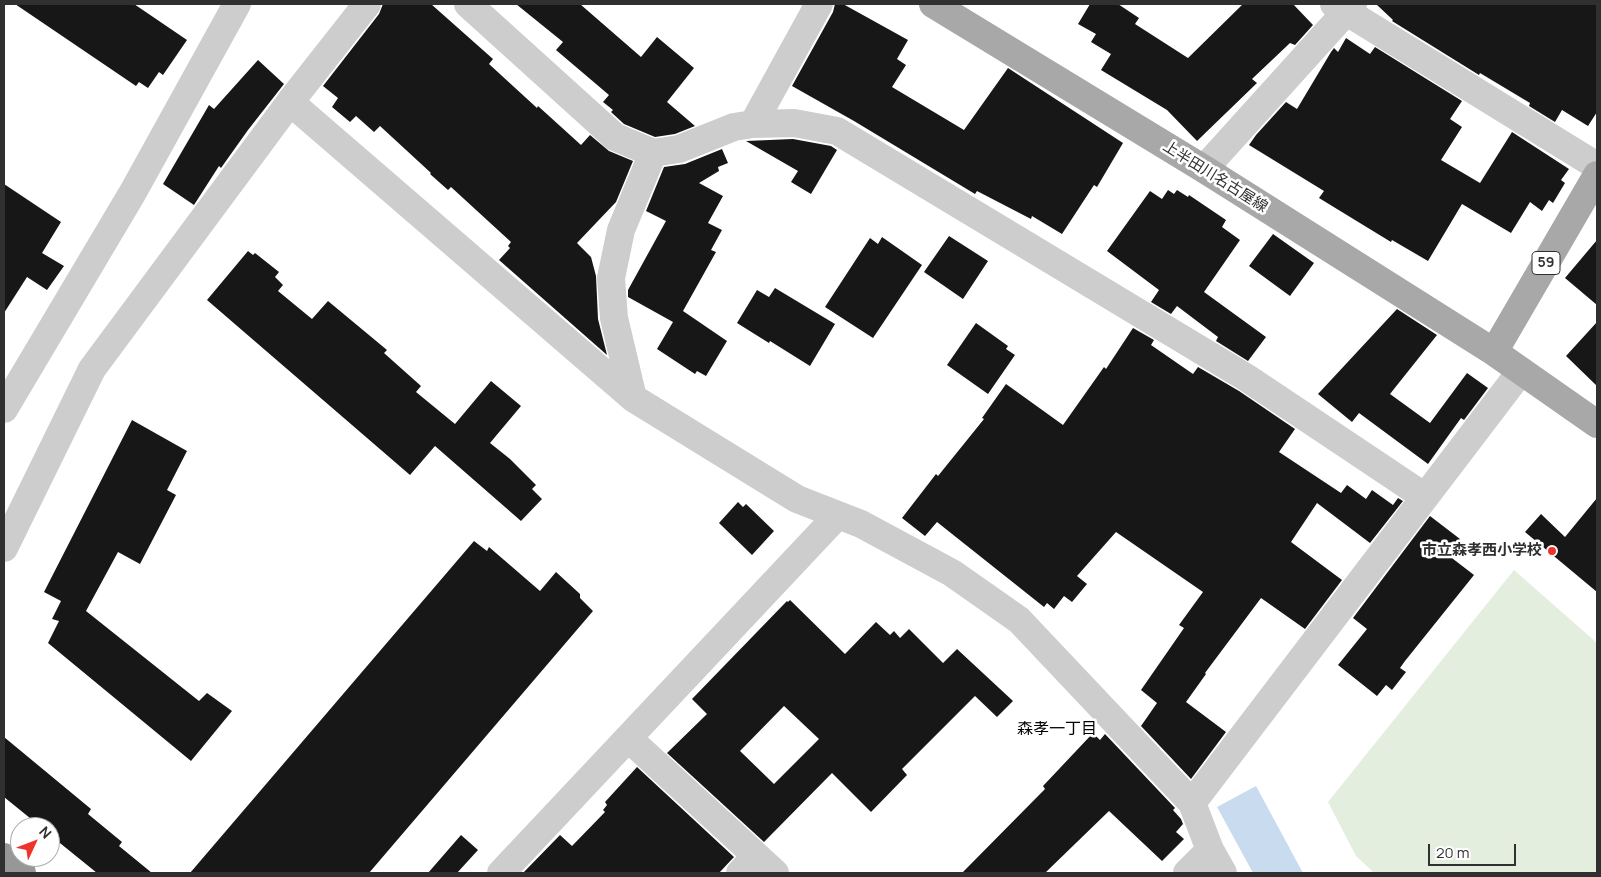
<!DOCTYPE html>
<html>
<head>
<meta charset="utf-8">
<style>
	body { margin:0 }
	#map { position:relative; width:1601px; height:877px; overflow:hidden; background:#fff; font-family:Manrope,sans-serif }
	canvas { display:block }
	.frame { position:absolute; inset:0; border:5px solid #303030; pointer-events:none }
	.north { position:absolute; left:10px; top:817px; width:50px; height:50px; box-sizing:border-box; background:#fff; border:1px solid #acacac; border-radius:50%; rotate:47deg; font-size:14px; font-weight:700; line-height:20px; text-align:center; color:#303030 }
	.north::after { content:''; display:block; margin:auto; width:18px; height:22px; background:#f0332a; clip-path:polygon(50% 0,100% 100%,50% 72%,0 100%) }
	.scale { position:absolute; left:1428px; top:844px; width:88px; height:22px; box-sizing:border-box; border:2px solid #303030; border-top:0; padding-left:6px; font-size:15px; line-height:18px; white-space:nowrap; color:#303030; -webkit-text-stroke:4px #fff; paint-order:stroke }
</style>
</head>
<body>
<div id="map">
<canvas width="1601" height="877"></canvas>
<div class="frame"></div>
<div class="north">N</div>
<div class="scale">20 m</div>
</div>
<script>
const ctx = document.querySelector('canvas').getContext('2d');
ctx.lineJoin = 'round';
function fillPath(path, color) {
  ctx.fillStyle = color;
  ctx.fill(path, 'evenodd');
}
function stroke(path, color, width, dash) {
  ctx.strokeStyle = color;
  ctx.lineWidth = width;
  ctx.lineCap = dash ? 'butt' : 'round';
  ctx.setLineDash(dash || []);
  ctx.stroke(path);
}
function write(font, color, halo, rows, align = 'center') {
  ctx.font = font + ' Manrope,"Noto Sans JP",sans-serif';
  ctx.lineWidth = 5;
  ctx.setLineDash([]);
  ctx.textBaseline = 'middle';
  ctx.strokeStyle = halo;
  ctx.fillStyle = color;
  for (const [text, x, y, turn = 0] of rows) {
    ctx.save();
    ctx.translate(x, y);
    ctx.rotate((+turn || 0) * Math.PI / 180);
    ctx.textAlign = isNaN(turn) ? turn : align;
    if (halo) ctx.strokeText(text, 0, 0);
    ctx.fillText(text, 0, 0);
    ctx.restore();
  }
}
fillPath(new Path2D(`
	M 1514,570 L 1597,643 L 1597,873 L 1374,873 L 1356,856 L 1328,802 Z`), '#e4eede');
fillPath(new Path2D(`
	M 1256,786 L 1303,873 L 1253,873 L 1217,807 Z`), '#c9dcef');
fillPath(new Path2D(`
	M 15,4 L 134,4 L 187,40 L 163,75 L 159,72 L 148,88 L 139,82 L 136,86 Z
	M 383,4 L 431,4 L 493,59 L 489,64 L 537,108 L 538,106 L 581,145 L 590,135 L 609,151 L 633,161 L 616,202 L 577,243 L 591,257 L 596,276 L 598,319 L 607,355 L 499,260 L 510,248 L 508,246 L 511,242 L 451,187 L 448,190 L 430,174 L 431,173 L 380,126 L 374,132 L 356,116 L 350,122 L 332,107 L 338,98 L 323,86 L 379,14 Z
	M 516,4 L 580,4 L 641,57 L 657,37 L 694,68 L 667,102 L 695,126 L 675,134 L 655,137 L 624,124 L 611,112 L 613,110 L 603,102 L 609,95 L 556,50 L 563,42 Z
	M 835,4 L 843,4 L 908,40 L 897,59 L 906,65 L 892,87 L 964,130 L 1008,68 L 1123,143 L 1097,187 L 1094,185 L 1062,234 L 1032,216 L 1031,219 L 977,191 L 975,194 L 854,121 L 792,86 L 833,12 Z
	M 1090,4 L 1118,4 L 1139,18 L 1135,24 L 1188,58 L 1243,4 L 1293,4 L 1313,25 L 1295,45 L 1290,43 L 1252,79 L 1257,83 L 1197,141 L 1167,110 L 1101,70 L 1111,54 L 1091,42 L 1096,34 L 1078,24 Z
	M 1376,4 L 1597,4 L 1597,112 L 1588,126 L 1562,110 L 1555,122 L 1529,106 L 1530,103 L 1480,73 L 1479,75 L 1392,21 L 1393,20 Z
	M 1346,38 L 1370,54 L 1375,47 L 1462,101 L 1450,119 L 1462,127 L 1441,160 L 1480,183 L 1512,132 L 1569,169 L 1561,180 L 1565,183 L 1553,203 L 1549,200 L 1542,211 L 1530,202 L 1511,233 L 1462,204 L 1428,261 L 1392,240 L 1391,242 L 1319,198 L 1324,191 L 1249,145 L 1256,135 L 1286,102 L 1297,109 L 1331,52 L 1334,48 L 1338,52 Z
	M 258,60 L 284,84 L 248,130 L 221,168 L 219,166 L 194,205 L 163,184 L 209,105 L 214,109 Z
	M 793,139 L 831,146 L 837,150 L 811,194 L 791,182 L 798,171 L 746,141 Z
	M 722,149 L 728,163 L 718,167 L 719,171 L 699,183 L 723,196 L 708,223 L 722,230 L 711,250 L 716,252 L 683,311 L 727,341 L 706,376 L 697,371 L 695,374 L 657,349 L 673,322 L 628,297 L 628,290 L 666,221 L 646,211 L 664,167 L 685,164 Z
	M 4,184 L 61,222 L 42,253 L 64,266 L 47,290 L 27,277 L 4,313 Z
	M 1168,190 L 1174,194 L 1177,190 L 1188,197 L 1189,195 L 1226,220 L 1222,227 L 1240,240 L 1204,292 L 1266,337 L 1248,361 L 1216,341 L 1218,337 L 1177,306 L 1171,314 L 1151,302 L 1159,290 L 1107,251 L 1150,191 L 1162,199 Z
	M 1273,234 L 1314,263 L 1290,296 L 1249,266 Z
	M 949,236 L 988,261 L 963,299 L 924,272 Z
	M 882,237 L 922,265 L 873,338 L 825,307 L 870,238 L 878,244 Z
	M 1597,240 L 1597,305 L 1565,278 Z
	M 248,251 L 253,255 L 255,253 L 279,272 L 275,277 L 283,285 L 278,291 L 312,319 L 328,301 L 387,350 L 384,353 L 421,386 L 416,392 L 455,424 L 491,381 L 521,406 L 490,443 L 510,459 L 536,485 L 532,489 L 542,499 L 521,521 L 435,446 L 410,475 L 207,300 Z
	M 775,288 L 835,324 L 810,366 L 770,341 L 769,343 L 737,323 L 757,290 L 769,297 Z
	M 1397,309 L 1437,335 L 1390,394 L 1430,423 L 1467,373 L 1488,388 L 1464,420 L 1461,418 L 1428,464 L 1359,413 L 1352,422 L 1318,394 Z
	M 1597,322 L 1597,386 L 1566,356 Z
	M 976,323 L 1008,346 L 1006,349 L 1015,355 L 988,394 L 947,365 Z
	M 1133,328 L 1154,340 L 1151,345 L 1193,374 L 1198,367 L 1239,391 L 1295,429 L 1279,452 L 1341,493 L 1347,485 L 1366,499 L 1372,490 L 1393,505 L 1398,498 L 1403,501 L 1370,543 L 1317,503 L 1291,542 L 1342,580 L 1305,629 L 1261,598 L 1205,673 L 1206,674 L 1186,702 L 1226,732 L 1191,779 L 1141,726 L 1157,703 L 1141,690 L 1184,628 L 1179,625 L 1203,592 L 1116,532 L 1077,576 L 1087,584 L 1072,602 L 1064,596 L 1054,609 L 1047,603 L 1044,607 L 937,522 L 925,536 L 902,518 L 936,474 L 938,476 L 984,419 L 982,418 L 1006,384 L 1063,425 L 1104,367 L 1106,369 Z
	M 132,420 L 187,451 L 167,490 L 176,495 L 140,564 L 118,552 L 86,611 L 199,701 L 207,693 L 232,711 L 191,761 L 48,643 L 59,621 L 52,619 L 61,601 L 44,592 Z
	M 1597,498 L 1597,592 L 1525,532 L 1541,514 L 1565,537 Z
	M 738,502 L 743,507 L 746,504 L 774,531 L 752,555 L 719,523 Z
	M 1430,516 L 1460,539 L 1448,555 L 1474,575 L 1405,661 L 1400,668 L 1406,672 L 1392,690 L 1386,685 L 1377,696 L 1338,665 L 1367,629 L 1353,618 Z
	M 474,541 L 487,551 L 489,547 L 540,591 L 556,572 L 580,594 L 580,598 L 593,611 L 369,873 L 190,873 Z
	M 790,600 L 845,654 L 876,622 L 890,635 L 894,631 L 900,638 L 909,629 L 943,663 L 957,649 L 1013,701 L 997,717 L 975,696 L 902,769 L 907,775 L 871,812 L 832,773 L 764,842 L 667,753 L 707,714 L 692,699 L 787,601 L 788,602 ZM 784,706 L 819,739 L 774,784 L 740,751 Z
	M 1093,733 L 1100,740 L 1105,734 L 1175,808 L 1173,810 L 1181,819 L 1183,824 L 1176,832 L 1184,839 L 1162,861 L 1109,811 L 1045,873 L 962,873 L 1045,789 L 1043,786 Z
	M 4,737 L 91,809 L 88,814 L 122,842 L 119,846 L 152,873 L 97,873 L 50,835 L 50,827 L 41,827 L 4,797 Z
	M 637,767 L 734,857 L 719,873 L 523,873 L 560,835 L 572,846 L 605,812 L 603,810 L 607,805 L 605,802 Z
	M 461,835 L 478,850 L 457,873 L 428,873 Z`), '#171717');
stroke(new Path2D(`
	M 468,4 L 615,137 L 653,153
	M 1334,4 L 1597,166
	M 290,102 L 633,398 L 797,499 L 861,524 L 952,573 L 1019,620 L 1192,803 L 1210,850 L 1223,873
	M 753,124 L 819,4
	M 1204,169 L 1353,4
	M 633,398 L 614,318 L 611,278 L 621,230 L 653,153 L 679,149 L 734,127 L 753,124 L 794,123 L 837,131 L 1247,378 L 1425,497
	M 4,409 L 133,192 L 237,4
	M 4,548 L 92,369 L 290,102 L 367,4
	M 628,738 L 775,873
	M 1192,803 L 1521,371
	M 501,873 L 837,516
	M 740,873 L 756,856
	M 1187,873 L 1210,850`), '#cdcdcd', 28);
stroke(new Path2D(`
	M 933,4 L 1204,169 L 1494,352 L 1597,424
	M 1494,352 L 1597,175`), '#a8a8a8', 28);
stroke(new Path2D(`
	M 4,857 L 22,873`), '#979797', 28);
for (const [x, y, r, color] of [
	[1552,551,5,"#f0332a"]
]) {
  const dot = new Path2D();
  dot.arc(x, y, r, 0, 2 * Math.PI);
  ctx.fillStyle = color;
  ctx.fill(dot);
  stroke(dot, '#fff', 2);
}
for (const [x, y, w] of [
	[1546,263,28]
]) {
  const box = new Path2D();
  box.roundRect(x - w / 2, y - 11.5, w, 23, 4);
  ctx.fillStyle = '#fff';
  ctx.fill(box);
  stroke(box, '#303030', 1);
}
write('bold 14px', '#303030', null, [
	["59",1546,263]
]);
write('15px', '#303030', '#fff', [
	["上半田川名古屋線",1215,177,32]
]);
write('bold 15px', '#303030', '#fff', [
	["市立森孝西小学校",1542,551]
], 'right');
write('16px', '#000', '#fff', [
	["森孝一丁目",1057,730]
]);
</script>
</body>
</html>
